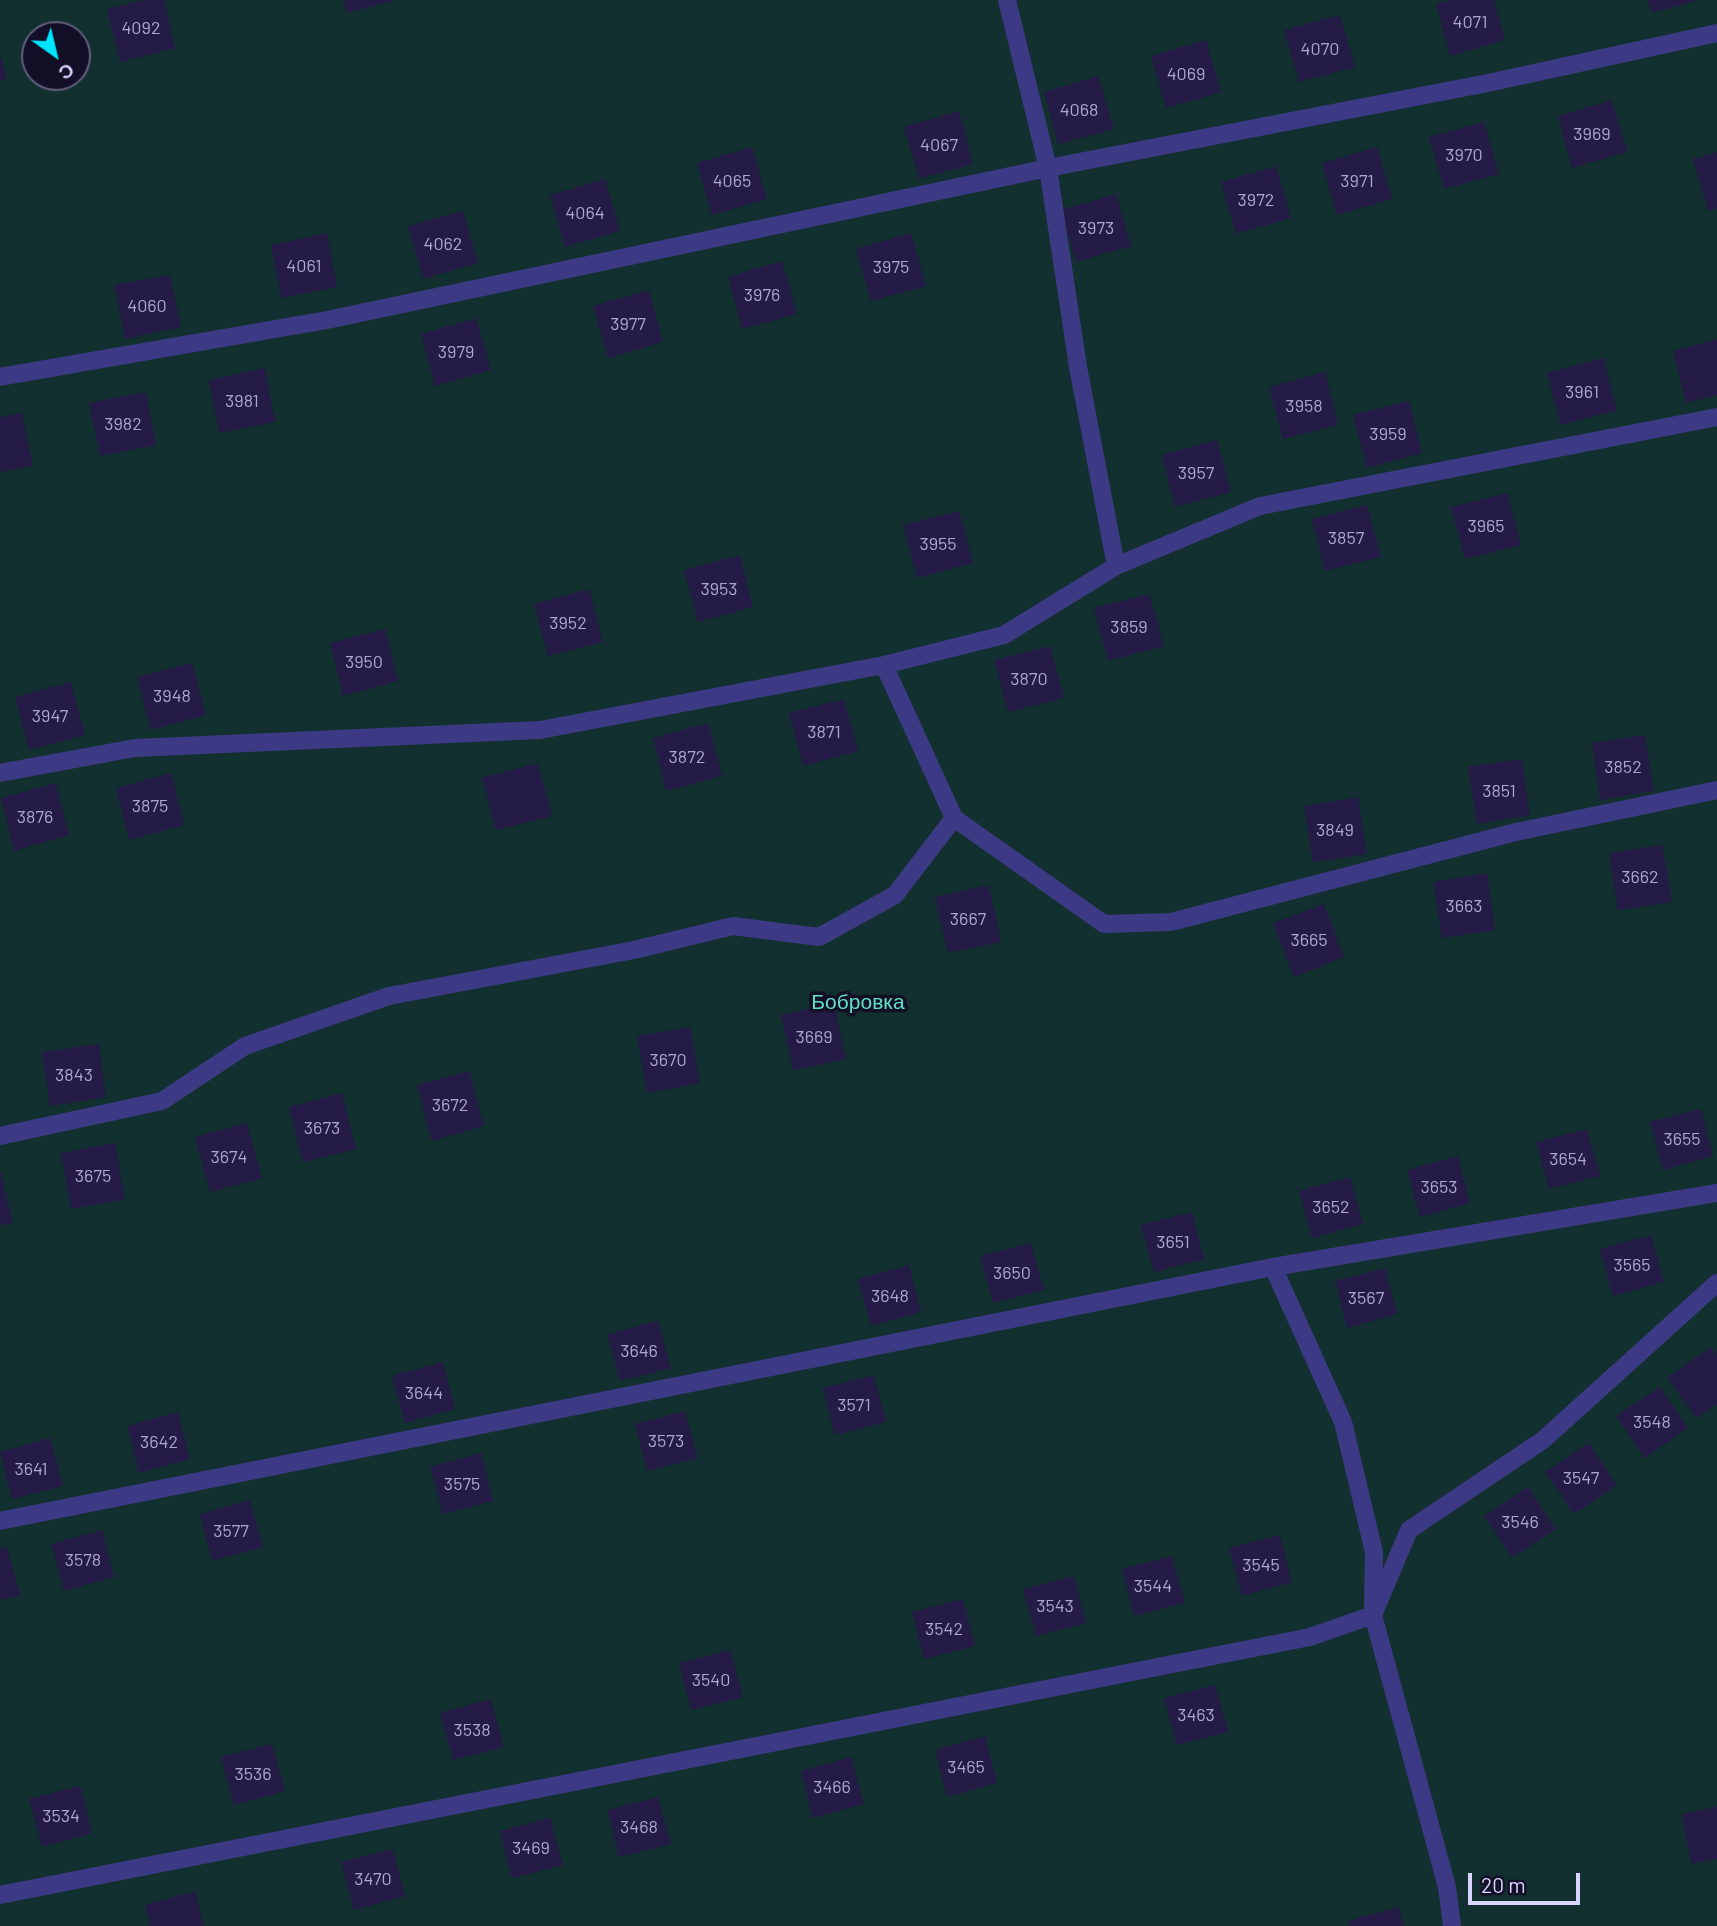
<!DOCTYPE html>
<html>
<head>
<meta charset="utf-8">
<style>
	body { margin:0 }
	#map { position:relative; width:1717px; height:1926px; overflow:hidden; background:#130f26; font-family:Barlow,sans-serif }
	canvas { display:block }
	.north { position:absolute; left:21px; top:21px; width:70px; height:70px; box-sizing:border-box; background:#130f26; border:2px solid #625e7d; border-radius:50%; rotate:146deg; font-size:19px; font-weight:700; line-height:28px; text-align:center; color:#d9d4ff }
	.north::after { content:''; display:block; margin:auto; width:24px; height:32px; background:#00e5ff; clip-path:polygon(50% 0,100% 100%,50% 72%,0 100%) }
	.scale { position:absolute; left:1468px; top:1873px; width:112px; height:32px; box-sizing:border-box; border:4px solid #d9d4ff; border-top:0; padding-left:9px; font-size:21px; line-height:24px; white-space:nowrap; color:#d9d4ff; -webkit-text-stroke:5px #130f26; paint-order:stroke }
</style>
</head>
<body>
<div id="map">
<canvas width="1717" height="1926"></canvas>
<div class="north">С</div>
<div class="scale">20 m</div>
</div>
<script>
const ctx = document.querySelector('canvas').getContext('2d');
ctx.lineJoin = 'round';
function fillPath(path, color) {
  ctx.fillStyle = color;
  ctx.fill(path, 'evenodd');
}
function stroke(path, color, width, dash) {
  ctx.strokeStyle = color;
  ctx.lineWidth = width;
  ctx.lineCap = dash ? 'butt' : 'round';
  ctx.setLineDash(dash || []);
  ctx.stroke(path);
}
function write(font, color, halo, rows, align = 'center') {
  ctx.font = font + ' Barlow,sans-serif';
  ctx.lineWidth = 7;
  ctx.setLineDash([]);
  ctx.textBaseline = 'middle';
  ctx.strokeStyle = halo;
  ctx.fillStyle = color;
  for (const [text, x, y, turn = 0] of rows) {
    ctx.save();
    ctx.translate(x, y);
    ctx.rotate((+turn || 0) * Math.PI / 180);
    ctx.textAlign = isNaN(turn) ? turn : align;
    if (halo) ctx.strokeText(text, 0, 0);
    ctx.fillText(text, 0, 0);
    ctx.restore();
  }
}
fillPath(new Path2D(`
	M 0,0 L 1717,0 L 1717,1926 L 0,1926 ZM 35,35 L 77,35 L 77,77 L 35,77 Z`), '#12302f');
fillPath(new Path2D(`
	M 143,0 L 164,0 L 175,48 L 120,62 L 107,9 Z
	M 343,0 L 393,0 L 393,1 L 347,13 Z
	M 1450,0 L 1494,0 L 1505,40 L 1450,56 L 1436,4 Z
	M 1648,0 L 1695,0 L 1695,1 L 1652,13 Z
	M 1340,15 L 1355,67 L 1299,82 L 1284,30 Z
	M 1206,40 L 1221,92 L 1166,108 L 1151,56 Z
	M 0,54 L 7,79 L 0,81 Z
	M 1098,76 L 1114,129 L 1058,144 L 1044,92 Z
	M 1612,100 L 1627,152 L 1572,168 L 1558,116 Z
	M 959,111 L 973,164 L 919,179 L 904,127 Z
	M 1484,122 L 1499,174 L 1444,189 L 1429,137 Z
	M 752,147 L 767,199 L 712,215 L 697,163 Z
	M 1377,147 L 1392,199 L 1337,215 L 1322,163 Z
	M 1717,152 L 1717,208 L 1708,211 L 1693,159 Z
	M 1276,166 L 1291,218 L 1236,234 L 1221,182 Z
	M 605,179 L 620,231 L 565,247 L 550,195 Z
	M 1116,194 L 1131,246 L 1076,262 L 1061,210 Z
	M 463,211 L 478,263 L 423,279 L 408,226 Z
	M 327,233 L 337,287 L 281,298 L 271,245 Z
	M 911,233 L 926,286 L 871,301 L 856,249 Z
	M 782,261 L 797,314 L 742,329 L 728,277 Z
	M 170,275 L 181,327 L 125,339 L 114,285 Z
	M 649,290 L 663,342 L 608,358 L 593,306 Z
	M 476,318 L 491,370 L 435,386 L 421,334 Z
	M 1717,339 L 1717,395 L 1686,403 L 1673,351 Z
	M 1603,358 L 1617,410 L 1561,425 L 1547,373 Z
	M 265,368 L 275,422 L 219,433 L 209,380 Z
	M 1325,372 L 1338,425 L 1283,439 L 1269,387 Z
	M 146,392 L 156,445 L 100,456 L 89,403 Z
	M 1409,401 L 1422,453 L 1367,468 L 1353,415 Z
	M 22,413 L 33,466 L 0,472 L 0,417 Z
	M 1217,440 L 1231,492 L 1175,507 L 1162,455 Z
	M 1507,493 L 1521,545 L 1465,559 L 1451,507 Z
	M 1367,505 L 1381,557 L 1325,571 L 1312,519 Z
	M 959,511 L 973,563 L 917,578 L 903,525 Z
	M 740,555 L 753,607 L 698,622 L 684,570 Z
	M 589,589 L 603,642 L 548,656 L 534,604 Z
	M 1149,594 L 1164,646 L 1108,661 L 1094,608 Z
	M 385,629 L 398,681 L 343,696 L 330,643 Z
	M 1050,646 L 1064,698 L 1008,712 L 994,660 Z
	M 192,663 L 206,715 L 151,730 L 137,677 Z
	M 71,682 L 85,735 L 29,750 L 15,697 Z
	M 844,699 L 858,751 L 803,766 L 789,713 Z
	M 708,723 L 722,776 L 666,791 L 653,738 Z
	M 1645,735 L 1654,791 L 1600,800 L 1592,743 Z
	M 1522,759 L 1530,815 L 1477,824 L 1468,767 Z
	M 538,763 L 552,816 L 496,830 L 482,778 Z
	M 171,773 L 184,825 L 129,840 L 116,788 Z
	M 56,783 L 69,835 L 14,851 L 1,798 Z
	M 1358,797 L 1367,854 L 1313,862 L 1304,806 Z
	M 1662,845 L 1672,902 L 1618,910 L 1609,853 Z
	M 1487,873 L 1495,930 L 1442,938 L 1433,882 Z
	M 989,885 L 1001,942 L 948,953 L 935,897 Z
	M 1324,904 L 1344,957 L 1294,977 L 1273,923 Z
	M 834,1003 L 846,1059 L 793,1070 L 781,1015 Z
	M 690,1027 L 700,1083 L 647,1093 L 637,1036 Z
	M 99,1044 L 106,1097 L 50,1106 L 42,1052 Z
	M 469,1071 L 484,1126 L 432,1141 L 417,1085 Z
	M 342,1093 L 356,1149 L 303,1162 L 289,1107 Z
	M 1701,1109 L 1713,1156 L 1663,1170 L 1650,1122 Z
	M 247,1123 L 262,1178 L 210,1192 L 195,1137 Z
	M 1587,1129 L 1600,1176 L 1549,1189 L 1536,1142 Z
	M 115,1143 L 125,1199 L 71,1209 L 61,1153 Z
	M 1458,1156 L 1470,1203 L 1420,1217 L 1407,1170 Z
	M 0,1170 L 13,1223 L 0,1225 Z
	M 1350,1177 L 1363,1224 L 1312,1238 L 1299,1191 Z
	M 1192,1212 L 1204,1259 L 1154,1272 L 1141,1225 Z
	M 1651,1235 L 1664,1282 L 1613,1296 L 1600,1249 Z
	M 1031,1243 L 1044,1290 L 993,1303 L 980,1256 Z
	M 909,1265 L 921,1312 L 871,1326 L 858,1279 Z
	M 1385,1268 L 1397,1314 L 1347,1328 L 1335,1281 Z
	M 658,1321 L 671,1368 L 620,1381 L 607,1334 Z
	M 1711,1347 L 1717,1356 L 1717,1404 L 1696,1418 L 1668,1377 Z
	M 443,1362 L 455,1409 L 405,1423 L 392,1376 Z
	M 874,1375 L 886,1422 L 835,1435 L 823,1388 Z
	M 1660,1387 L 1688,1428 L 1645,1458 L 1616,1416 Z
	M 685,1411 L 698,1458 L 647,1471 L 635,1424 Z
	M 178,1412 L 190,1459 L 139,1473 L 127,1426 Z
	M 50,1438 L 63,1486 L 12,1499 L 0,1452 Z
	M 1589,1443 L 1617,1485 L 1574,1514 L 1545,1472 Z
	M 481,1453 L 493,1501 L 443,1514 L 430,1467 Z
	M 1528,1487 L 1556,1529 L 1512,1558 L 1484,1516 Z
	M 250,1500 L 263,1547 L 212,1561 L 200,1514 Z
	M 102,1530 L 114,1577 L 64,1591 L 51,1544 Z
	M 1280,1535 L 1292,1582 L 1242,1596 L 1229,1548 Z
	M 7,1547 L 20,1595 L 0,1600 L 0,1549 Z
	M 1172,1556 L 1185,1603 L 1134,1616 L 1122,1569 Z
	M 1074,1576 L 1086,1623 L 1036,1636 L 1023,1589 Z
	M 963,1599 L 975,1646 L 924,1659 L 912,1612 Z
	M 730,1650 L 743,1697 L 691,1710 L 679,1663 Z
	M 1215,1685 L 1228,1732 L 1177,1745 L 1164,1698 Z
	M 491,1699 L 504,1747 L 453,1760 L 440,1713 Z
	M 985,1736 L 997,1783 L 947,1797 L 935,1750 Z
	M 272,1744 L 285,1791 L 234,1805 L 221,1757 Z
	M 851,1757 L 864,1804 L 813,1818 L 801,1771 Z
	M 80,1786 L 92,1833 L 42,1847 L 29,1799 Z
	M 658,1797 L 671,1844 L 619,1857 L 607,1810 Z
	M 1717,1807 L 1717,1859 L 1691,1864 L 1682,1814 Z
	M 550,1818 L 563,1865 L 512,1878 L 500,1831 Z
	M 393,1849 L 405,1896 L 354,1910 L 341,1862 Z
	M 195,1891 L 204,1926 L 150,1926 L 145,1905 Z
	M 1399,1907 L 1404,1926 L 1350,1926 L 1348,1921 Z`), '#241b47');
stroke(new Path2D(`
	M 1007,0 L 1048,168 L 1078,367 L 1116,566
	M 0,377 L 327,320 L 1048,168 L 1488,83 L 1717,33
	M 884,665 L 954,818 L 1104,924 L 1171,922 L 1516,832 L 1717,790
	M 0,773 L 135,748 L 540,730 L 884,665 L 1004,635 L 1116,566 L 1260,506 L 1717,417
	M 0,1136 L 162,1101 L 245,1046 L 389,996 L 634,950 L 733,926 L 819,937 L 895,895 L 954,818
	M 1273,1267 L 1343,1422 L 1374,1552 L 1373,1605
	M 0,1521 L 1273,1267 L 1717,1193
	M 1373,1615 L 1409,1530 L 1543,1440 L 1717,1283
	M 0,1895 L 1310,1637 L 1373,1615 L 1447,1887 L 1452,1926`), '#3d3a85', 18);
write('18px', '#aca6d1', null, [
	["4071",1470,22],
	["4092",141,28],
	["4070",1320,49],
	["4069",1186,74],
	["4068",1079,110],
	["3969",1592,134],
	["4067",939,145],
	["3970",1464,155],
	["4065",732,181],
	["3971",1357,181],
	["3972",1256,200],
	["4064",585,213],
	["3973",1096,228],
	["4062",443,244],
	["4061",304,266],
	["3975",891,267],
	["3976",762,295],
	["4060",147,306],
	["3977",628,324],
	["3979",456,352],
	["3961",1582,392],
	["3981",242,401],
	["3958",1304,406],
	["3982",123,424],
	["3959",1388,434],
	["3957",1196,473],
	["3965",1486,526],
	["3857",1346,538],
	["3955",938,544],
	["3953",719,589],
	["3952",568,623],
	["3859",1129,627],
	["3950",364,662],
	["3870",1029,679],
	["3948",172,696],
	["3947",50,716],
	["3871",824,732],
	["3872",687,757],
	["3852",1623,767],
	["3851",1499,791],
	["3875",150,806],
	["3876",35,817],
	["3849",1335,830],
	["3662",1640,877],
	["3663",1464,906],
	["3667",968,919],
	["3665",1309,940],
	["3669",814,1037],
	["3670",668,1060],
	["3843",74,1075],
	["3672",450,1105],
	["3673",322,1128],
	["3655",1682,1139],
	["3674",229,1157],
	["3654",1568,1159],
	["3675",93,1176],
	["3653",1439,1187],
	["3652",1331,1207],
	["3651",1173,1242],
	["3565",1632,1265],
	["3650",1012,1273],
	["3648",890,1296],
	["3567",1366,1298],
	["3646",639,1351],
	["3644",424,1393],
	["3571",854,1405],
	["3548",1652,1422],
	["3573",666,1441],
	["3642",159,1442],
	["3641",31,1469],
	["3547",1581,1478],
	["3575",462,1484],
	["3546",1520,1522],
	["3577",231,1531],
	["3578",83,1560],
	["3545",1261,1565],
	["3544",1153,1586],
	["3543",1055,1606],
	["3542",944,1629],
	["3540",711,1680],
	["3463",1196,1715],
	["3538",472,1730],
	["3465",966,1767],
	["3536",253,1774],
	["3466",832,1787],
	["3534",61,1816],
	["3468",639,1827],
	["3469",531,1848],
	["3470",373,1879]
]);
write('21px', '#5fe0c0', '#130f26', [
	["Бобровка",858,1002]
]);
</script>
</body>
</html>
